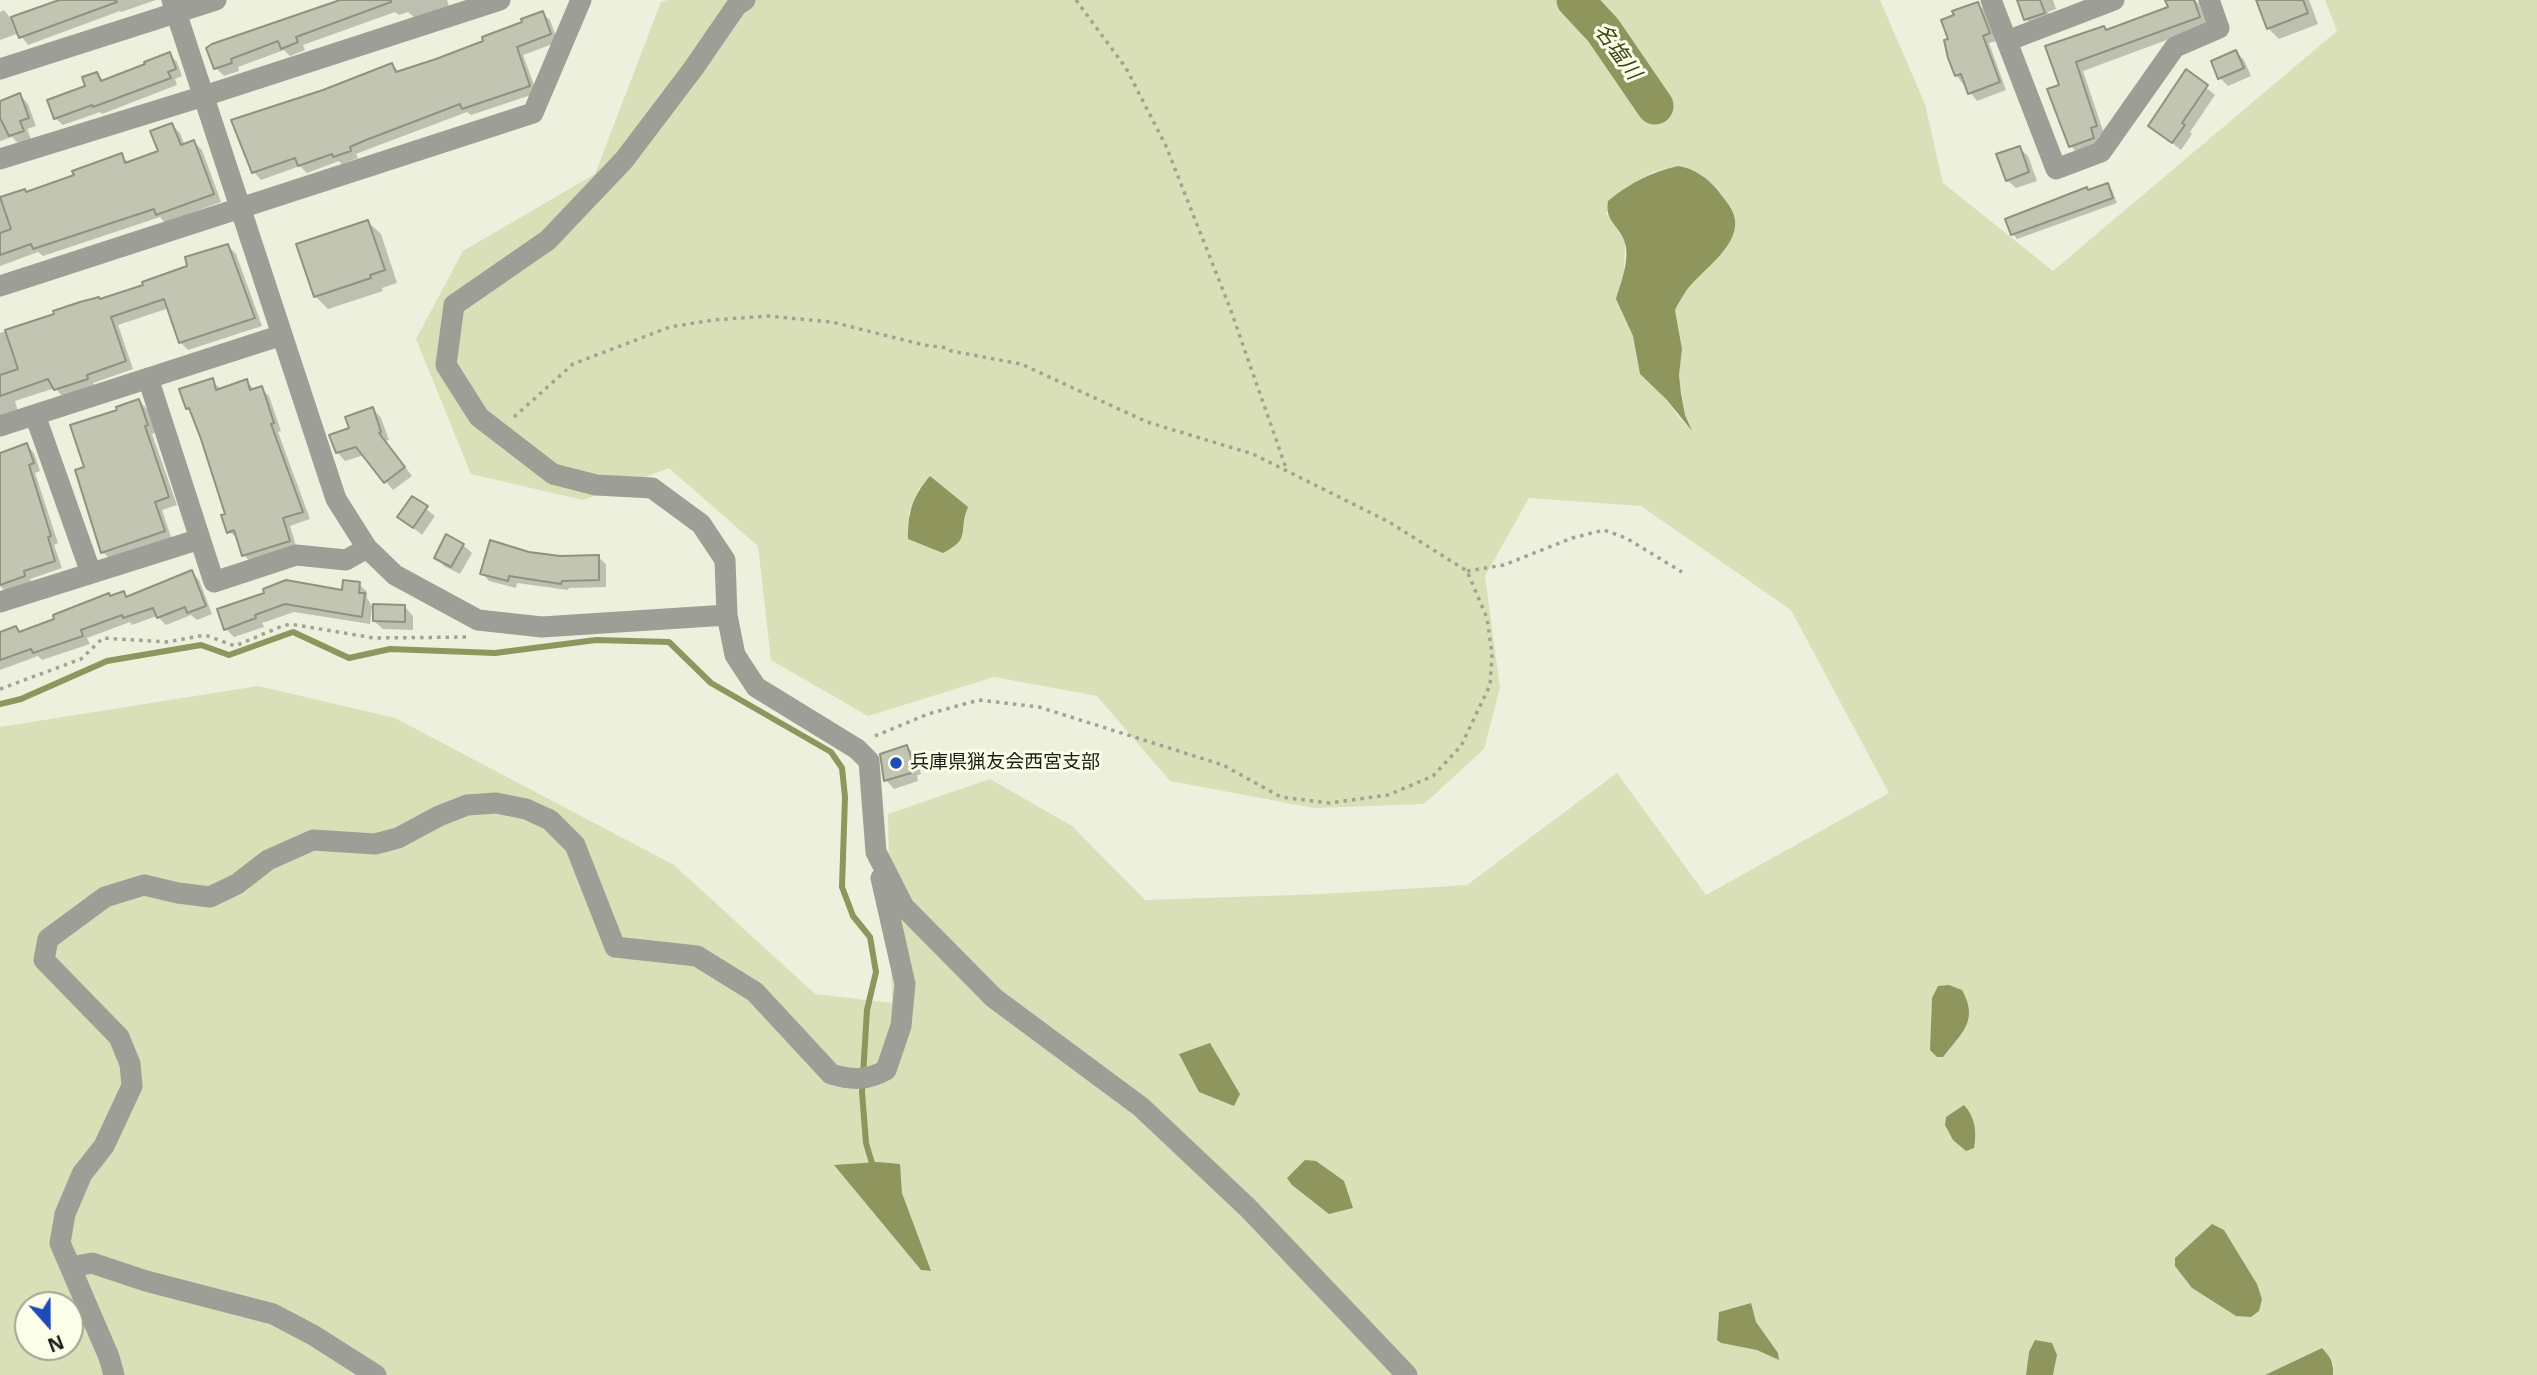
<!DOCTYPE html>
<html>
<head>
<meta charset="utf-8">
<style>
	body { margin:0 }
	#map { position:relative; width:2537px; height:1375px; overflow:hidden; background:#edf0dc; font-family:"Noto Sans",sans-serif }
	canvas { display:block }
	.north { position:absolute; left:14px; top:1291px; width:70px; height:70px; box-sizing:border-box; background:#fbfee9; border:2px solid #a2a495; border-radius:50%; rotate:159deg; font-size:19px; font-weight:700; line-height:28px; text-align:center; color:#1c1d16 }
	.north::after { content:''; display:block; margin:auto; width:24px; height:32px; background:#1e4bb8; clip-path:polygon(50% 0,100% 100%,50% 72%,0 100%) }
</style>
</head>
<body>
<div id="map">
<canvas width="2537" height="1375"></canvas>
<div class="north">N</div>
</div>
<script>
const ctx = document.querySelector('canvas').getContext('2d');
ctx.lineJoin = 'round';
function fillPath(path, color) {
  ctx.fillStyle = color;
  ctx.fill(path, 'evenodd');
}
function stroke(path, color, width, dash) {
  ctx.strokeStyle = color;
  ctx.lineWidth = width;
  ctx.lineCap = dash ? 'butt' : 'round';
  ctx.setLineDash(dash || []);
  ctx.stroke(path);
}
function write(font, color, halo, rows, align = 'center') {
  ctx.font = font + ' "Noto Sans","Noto Sans JP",sans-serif';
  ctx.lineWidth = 6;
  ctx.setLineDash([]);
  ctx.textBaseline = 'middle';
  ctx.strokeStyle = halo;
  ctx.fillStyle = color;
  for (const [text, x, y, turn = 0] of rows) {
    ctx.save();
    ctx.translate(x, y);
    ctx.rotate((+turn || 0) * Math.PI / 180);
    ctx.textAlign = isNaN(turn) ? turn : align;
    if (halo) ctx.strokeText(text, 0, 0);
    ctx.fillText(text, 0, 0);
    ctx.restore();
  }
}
fillPath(new Path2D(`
	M 668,0 L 1880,0 L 1925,104 L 1943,183 L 2053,271 L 2337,31 L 2325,0 L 2537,0 L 2537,1375 L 2333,1375 L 2334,1365 L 2322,1348 L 2265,1375 L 2053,1375 L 2057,1355 L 2029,1352 L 2026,1375 L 0,1375 L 0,727 L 258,686 L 395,718 L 674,865 L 815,994 L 892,1003 L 888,814 L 990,779 L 1072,826 L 1145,900 L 1323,894 L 1467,885 L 1617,773 L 1706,895 L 1889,793 L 1791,610 L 1641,506 L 1529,498 L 1485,576 L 1500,688 L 1484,749 L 1424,804 L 1314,808 L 1170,781 L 1097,696 L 994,677 L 868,716 L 771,660 L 758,546 L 669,468 L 583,500 L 471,474 L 416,339 L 463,251 L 595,174 L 661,2 ZM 1678,166 C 1691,176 1721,194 1730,206 C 1750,233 1705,269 1689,287 C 1683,294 1679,302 1675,310 L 1682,349 L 1679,375 L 1685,415 L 1690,429 L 1678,416 L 1667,400 L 1640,374 L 1633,336 L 1616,299 L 1624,276 L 1625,241 L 1606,213 L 1626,187 L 1653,172 ZM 919,488 L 963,518 L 963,537 L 908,515 ZM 1932,998 L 1956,1041 L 1931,1028 ZM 1210,1043 L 1240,1094 L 1233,1106 ZM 899,1164 L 902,1193 L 930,1271 L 921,1270 L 835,1166 ZM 2224,1230 L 2257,1284 L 2262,1299 L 2236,1316 L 2192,1288 ZM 1750,1303 L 1756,1322 L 1757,1350 L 1721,1343 L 1717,1340 L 1719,1312 ZM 28,1305 L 70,1305 L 70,1347 L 28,1347 Z`), '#d9dfb7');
fillPath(new Path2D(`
	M 1678,166 C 1694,168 1709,179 1719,192 C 1724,199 1731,206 1734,215 C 1743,245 1701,270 1686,291 C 1682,297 1678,304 1675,310 L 1682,349 L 1679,375 L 1681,393 L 1685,415 L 1692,431 L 1667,400 L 1640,374 L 1633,336 L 1616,299 C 1621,282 1631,258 1624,240 C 1617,223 1605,222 1608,201 C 1630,183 1651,172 1678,166 Z
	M 930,476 L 968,507 C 957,533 973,537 943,553 L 908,539 C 908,512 912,497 930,476 Z
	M 1949,985 L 1962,990 C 1979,1021 1962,1032 1943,1057 L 1937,1057 L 1930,1050 L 1932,998 L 1938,986 Z
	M 1210,1043 L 1240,1094 L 1234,1106 L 1199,1092 L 1179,1054 Z
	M 1964,1105 C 1975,1117 1977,1131 1974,1148 L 1966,1151 L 1953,1140 L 1945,1125 L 1946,1117 Z
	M 1305,1160 L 1316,1161 L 1344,1181 L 1353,1208 L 1329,1214 L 1292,1185 L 1287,1178 Z
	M 878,1162 L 900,1164 L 902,1193 L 931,1271 L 921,1270 L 834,1165 Z
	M 2212,1224 L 2224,1230 L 2257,1284 L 2262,1299 L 2259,1311 L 2251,1317 L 2236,1316 L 2192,1288 L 2175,1266 L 2175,1258 Z
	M 1751,1303 L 1756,1322 L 1778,1353 L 1779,1360 L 1757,1350 L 1721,1343 L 1717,1340 L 1719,1312 Z
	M 2035,1340 L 2052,1343 L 2057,1355 L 2053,1375 L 2026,1375 L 2029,1352 Z
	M 2322,1348 C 2330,1357 2334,1362 2333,1375 L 2265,1375 Z`), '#8e955d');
fillPath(new Path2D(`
	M 65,0 L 156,0 L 121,12 L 120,11 L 28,45 L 19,33 L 0,40 L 0,12 L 4,10 L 11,19 Z
	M 343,0 L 447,0 L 449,6 L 415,18 L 408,12 L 399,15 L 395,12 L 303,45 L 305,50 L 290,56 L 284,50 L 238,67 L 239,71 L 224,76 L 216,68 L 208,49 Z
	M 2019,0 L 2053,0 L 2056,9 L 2048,12 L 2052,21 L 2034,28 L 2026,19 Z
	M 2179,0 L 2195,0 L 2199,4 L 2207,25 L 2083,71 L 2104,134 L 2098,136 L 2102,146 L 2079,155 L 2071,146 L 2061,86 L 2047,47 L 2107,32 L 2170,9 Z
	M 2258,0 L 2309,0 L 2318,24 L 2279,39 L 2268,28 Z
	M 1978,4 L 1986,12 L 1996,41 L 1989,43 L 2006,90 L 1977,101 L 1956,75 L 1950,40 Z
	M 542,13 L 550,20 L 558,42 L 523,55 L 537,93 L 471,115 L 467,112 L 374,147 L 356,154 L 358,158 L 342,164 L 339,161 L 307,173 L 300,166 L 261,180 L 254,172 L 324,92 L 392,65 L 400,73 L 486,42 Z
	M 2236,52 L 2244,60 L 2251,76 L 2228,86 L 2220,78 Z
	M 169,54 L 177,62 L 182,76 L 175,79 L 177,85 L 102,114 L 100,112 L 63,125 L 55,118 L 87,87 L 97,74 L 104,81 Z
	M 2187,72 L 2215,95 L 2190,132 L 2192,134 L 2181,150 L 2151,126 Z
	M 20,95 L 28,104 L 36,126 L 27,129 L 31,139 L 19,144 L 12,137 L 0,141 L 0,103 Z
	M 172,125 L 180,133 L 185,146 L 194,142 L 202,150 L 221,202 L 165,223 L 160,217 L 43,256 L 38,252 L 0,266 L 0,199 L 24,191 L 27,194 L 76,176 L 121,155 L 130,164 L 160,152 Z
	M 2019,148 L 2028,156 L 2037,181 L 2016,188 L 2007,180 Z
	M 2107,185 L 2112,190 L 2117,203 L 2017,239 L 2013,234 L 2087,189 L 2089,191 Z
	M 368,222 L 381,234 L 397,283 L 382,288 L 383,291 L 328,309 L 315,296 Z
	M 228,246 L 236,254 L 262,326 L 188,350 L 180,342 L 169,308 L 118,325 L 133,369 L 93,383 L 95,387 L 63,397 L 55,388 L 15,401 L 18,412 L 0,418 L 0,333 L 145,286 L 190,267 Z
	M 212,380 L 221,390 L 246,381 L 255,390 L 261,388 L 269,396 L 281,431 L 278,432 L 310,519 L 290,526 L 297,549 L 252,563 L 244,555 L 239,539 L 229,532 L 227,515 L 194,415 L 187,408 Z
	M 139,401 L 147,409 L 155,433 L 152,434 L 177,505 L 162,510 L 172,540 L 111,560 L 103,552 L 86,468 L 119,411 Z
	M 373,409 L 381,418 L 389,440 L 385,441 L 412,476 L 393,490 L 364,455 L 345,461 L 337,452 L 351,430 Z
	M 27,445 L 34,453 L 40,471 L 35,473 L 58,543 L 54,545 L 62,568 L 30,579 L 32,584 L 6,592 L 0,586 L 0,455 Z
	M 412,498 L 435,516 L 422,535 L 399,517 Z
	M 463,545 L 472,553 L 460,574 L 444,566 L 436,557 Z
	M 529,553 L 560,558 L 598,557 L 606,564 L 606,587 L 569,588 L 568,590 L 517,583 L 516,588 L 489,581 L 482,573 Z
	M 191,572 L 199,580 L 212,614 L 197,620 L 191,615 L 166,625 L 157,616 L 132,625 L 130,622 L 87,638 L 90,644 L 42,660 L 38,656 L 0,670 L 0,634 L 16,628 L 21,633 L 111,597 L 123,593 L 128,598 Z
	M 359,584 L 367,592 L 367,598 L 372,606 L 405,607 L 413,616 L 413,630 L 383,629 L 374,621 L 375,607 L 372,607 L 370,624 L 294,612 L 262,623 L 264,627 L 234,637 L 226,629 L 219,610 L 343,592 Z
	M 907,747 L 915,755 L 921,774 L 917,775 L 918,781 L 894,789 L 886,780 Z`), '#0003');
stroke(new Path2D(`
	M 0,704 L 21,699 L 107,661 L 201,645 L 229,655 L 293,632 L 349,658 L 390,649 L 495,653 L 596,640 L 669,642 L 711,683 L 831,752 L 842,768 L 845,797 L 842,887 L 853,916 L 870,937 L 876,972 L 867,1010 L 862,1092 L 866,1143 L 874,1170`), '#8e955d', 6);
stroke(new Path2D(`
	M 1575,0 L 1603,30 L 1655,106`), '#8e955d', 37);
const building = new Path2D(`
	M 59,0 L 116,0 L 117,2 L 19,38 L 11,17 Z
	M 340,0 L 391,0 L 391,2 L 296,37 L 298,42 L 281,49 L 278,41 L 231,59 L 232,63 L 214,69 L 206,48 L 212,44 Z
	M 2017,0 L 2040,0 L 2045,13 L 2024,20 Z
	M 2165,0 L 2194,0 L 2200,17 L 2076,62 L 2097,126 L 2091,128 L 2094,138 L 2069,147 L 2047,89 L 2059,85 L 2045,46 L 2104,26 L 2106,30 L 2168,7 Z
	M 2256,0 L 2303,0 L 2308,13 L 2267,29 Z
	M 1978,2 L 1990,33 L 1983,36 L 2000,82 L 1968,94 L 1961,74 L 1955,76 L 1948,58 L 1944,40 L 1948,39 L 1941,20 L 1954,15 L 1952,11 Z
	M 543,11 L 551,34 L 517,47 L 530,86 L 462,109 L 460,104 L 366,140 L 350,147 L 351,151 L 333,157 L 332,154 L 298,166 L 295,158 L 252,173 L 231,120 L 323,90 L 392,63 L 396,72 L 436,59 L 483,41 L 482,37 L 522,22 L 521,19 Z
	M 2236,50 L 2244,68 L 2218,79 L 2211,61 Z
	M 170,52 L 176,69 L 168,72 L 171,78 L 93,107 L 92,105 L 54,119 L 47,100 L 85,86 L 82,77 L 97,72 L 101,81 L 145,64 L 144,62 Z
	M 2186,69 L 2208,85 L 2182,123 L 2185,125 L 2172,143 L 2148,126 Z
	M 20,93 L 29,118 L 20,121 L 24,131 L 9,136 L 0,118 L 0,101 Z
	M 172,123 L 181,145 L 194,140 L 214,194 L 156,215 L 154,209 L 33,249 L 31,244 L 0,255 L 0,233 L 11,229 L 0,197 L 25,189 L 26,192 L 74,175 L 72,171 L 122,153 L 125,163 L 158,151 L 150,131 Z
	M 2020,146 L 2029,172 L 2006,181 L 1996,154 Z
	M 2108,183 L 2113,198 L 2011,235 L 2005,219 L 2087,187 L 2088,190 Z
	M 368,220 L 385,270 L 370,275 L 371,278 L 314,297 L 296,244 Z
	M 228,244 L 255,318 L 179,343 L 164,299 L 111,317 L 126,361 L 87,375 L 88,379 L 54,390 L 48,379 L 0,396 L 0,375 L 18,369 L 5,330 L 54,314 L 53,311 L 80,302 L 99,297 L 100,299 L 143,285 L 142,282 L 187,266 L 185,257 Z
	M 213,378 L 216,390 L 247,379 L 250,390 L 262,386 L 274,423 L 271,424 L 303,512 L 283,518 L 290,541 L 242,556 L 234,530 L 227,533 L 221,515 L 225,514 L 201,439 L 189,408 L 186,409 L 179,389 Z
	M 139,399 L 148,425 L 145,426 L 169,497 L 155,502 L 165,531 L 101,553 L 75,470 L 84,467 L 70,425 L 117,410 L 116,407 Z
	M 373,407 L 381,432 L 379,433 L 405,467 L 384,483 L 356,447 L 336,453 L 329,435 L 349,428 L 345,417 Z
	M 27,443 L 34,463 L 29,465 L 51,536 L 48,537 L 55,561 L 24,571 L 25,576 L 0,585 L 0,453 Z
	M 412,496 L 428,506 L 413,528 L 397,517 Z
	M 446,534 L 464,544 L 451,567 L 434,558 Z
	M 490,540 L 529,552 L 560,556 L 599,555 L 599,580 L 562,581 L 561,584 L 509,576 L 508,581 L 480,574 Z
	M 192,570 L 206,606 L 187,613 L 185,607 L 157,618 L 153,608 L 123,618 L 122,615 L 81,630 L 83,636 L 33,653 L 31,649 L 0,660 L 0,632 L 16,626 L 19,632 L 54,619 L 53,615 L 109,593 L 110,596 L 124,591 L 126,597 Z
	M 286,580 L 342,590 L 343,580 L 360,582 L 359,593 L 365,593 L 362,617 L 285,604 L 255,615 L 256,618 L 224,630 L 217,609 L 264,593 L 263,589 Z
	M 373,604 L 405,605 L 405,622 L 373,621 Z
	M 907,745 L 914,766 L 909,767 L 911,773 L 884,781 L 880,754 Z`);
fillPath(building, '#c2c5b1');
stroke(building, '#8f927f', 2);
stroke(new Path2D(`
	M 1076,0 L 1126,68 L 1166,146 L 1230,308 L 1286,468
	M 514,417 L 573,364 L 670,327 L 713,320 L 767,316 L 832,322 L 924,345 L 948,348 L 951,351 L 1021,364 L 1147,422 L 1253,454 L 1389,522 L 1467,571 L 1487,618 L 1492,654 L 1490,685 L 1461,746 L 1433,776 L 1388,795 L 1329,803 L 1281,797 L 1223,765 L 1039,707 L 979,700 L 928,714 L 875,736
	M 1467,571 L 1504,565 L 1572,538 L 1604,530 L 1626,538 L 1682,572
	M 0,689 L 81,659 L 103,638 L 167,642 L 205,635 L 235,646 L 280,627 L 290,624 L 374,638 L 468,637`), '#a0a393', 3.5, [3.5, 5]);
stroke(new Path2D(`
	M 172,0 L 336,499 L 367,548 L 395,575 L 478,620 L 542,627 L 727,615
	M 745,0 L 737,5 L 693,69 L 624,160 L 548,240 L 454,305 L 446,365 L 479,417 L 553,474 L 596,485 L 652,488 L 701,524 L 725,560 L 727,615 L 735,655 L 756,687 L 857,749 L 869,761 L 876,852 L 904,907 L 994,998 L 1141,1107 L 1248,1208 L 1407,1375
	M 1991,0 L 2056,169 L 2101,152 L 2175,47 L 2219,28 L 2209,0
	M 2007,41 L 2114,0
	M 0,69 L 216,0
	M 0,159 L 204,96 L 500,0
	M 0,286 L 533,113 L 581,0
	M 148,378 L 214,582 L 296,555 L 346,560 L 367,548
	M 35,415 L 91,573
	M 0,426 L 282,335
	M 0,602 L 200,539
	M 71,1267 L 92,1263 L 146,1281 L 273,1314 L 313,1335 L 376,1375
	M 114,1375 L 109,1357 L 60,1243 L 65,1214 L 82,1174 L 104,1146 L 132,1086 L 130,1064 L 119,1037 L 44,960 L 48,939 L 105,897 L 144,885 L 178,893 L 210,897 L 237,884 L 268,860 L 313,840 L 375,844 L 398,838 L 439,816 L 467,805 L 496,803 L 526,809 L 550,820 L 575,845 L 615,947 L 697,956 L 755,992 L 831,1074 C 851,1080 867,1081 886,1070 L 901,1026 L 905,984 L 881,878`), '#9d9e96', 21);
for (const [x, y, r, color] of [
	[896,763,7,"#1e4bb8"]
]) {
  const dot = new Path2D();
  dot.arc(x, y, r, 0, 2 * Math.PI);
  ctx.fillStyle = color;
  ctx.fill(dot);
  stroke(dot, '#fbfee9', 2.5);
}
write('19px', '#1c1d16', '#fbfee9', [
	["兵庫県猟友会西宮支部",910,763]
], 'left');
write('italic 21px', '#3d4114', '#fbfee9', [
	["名塩川",1617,52,54]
]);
</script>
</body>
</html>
